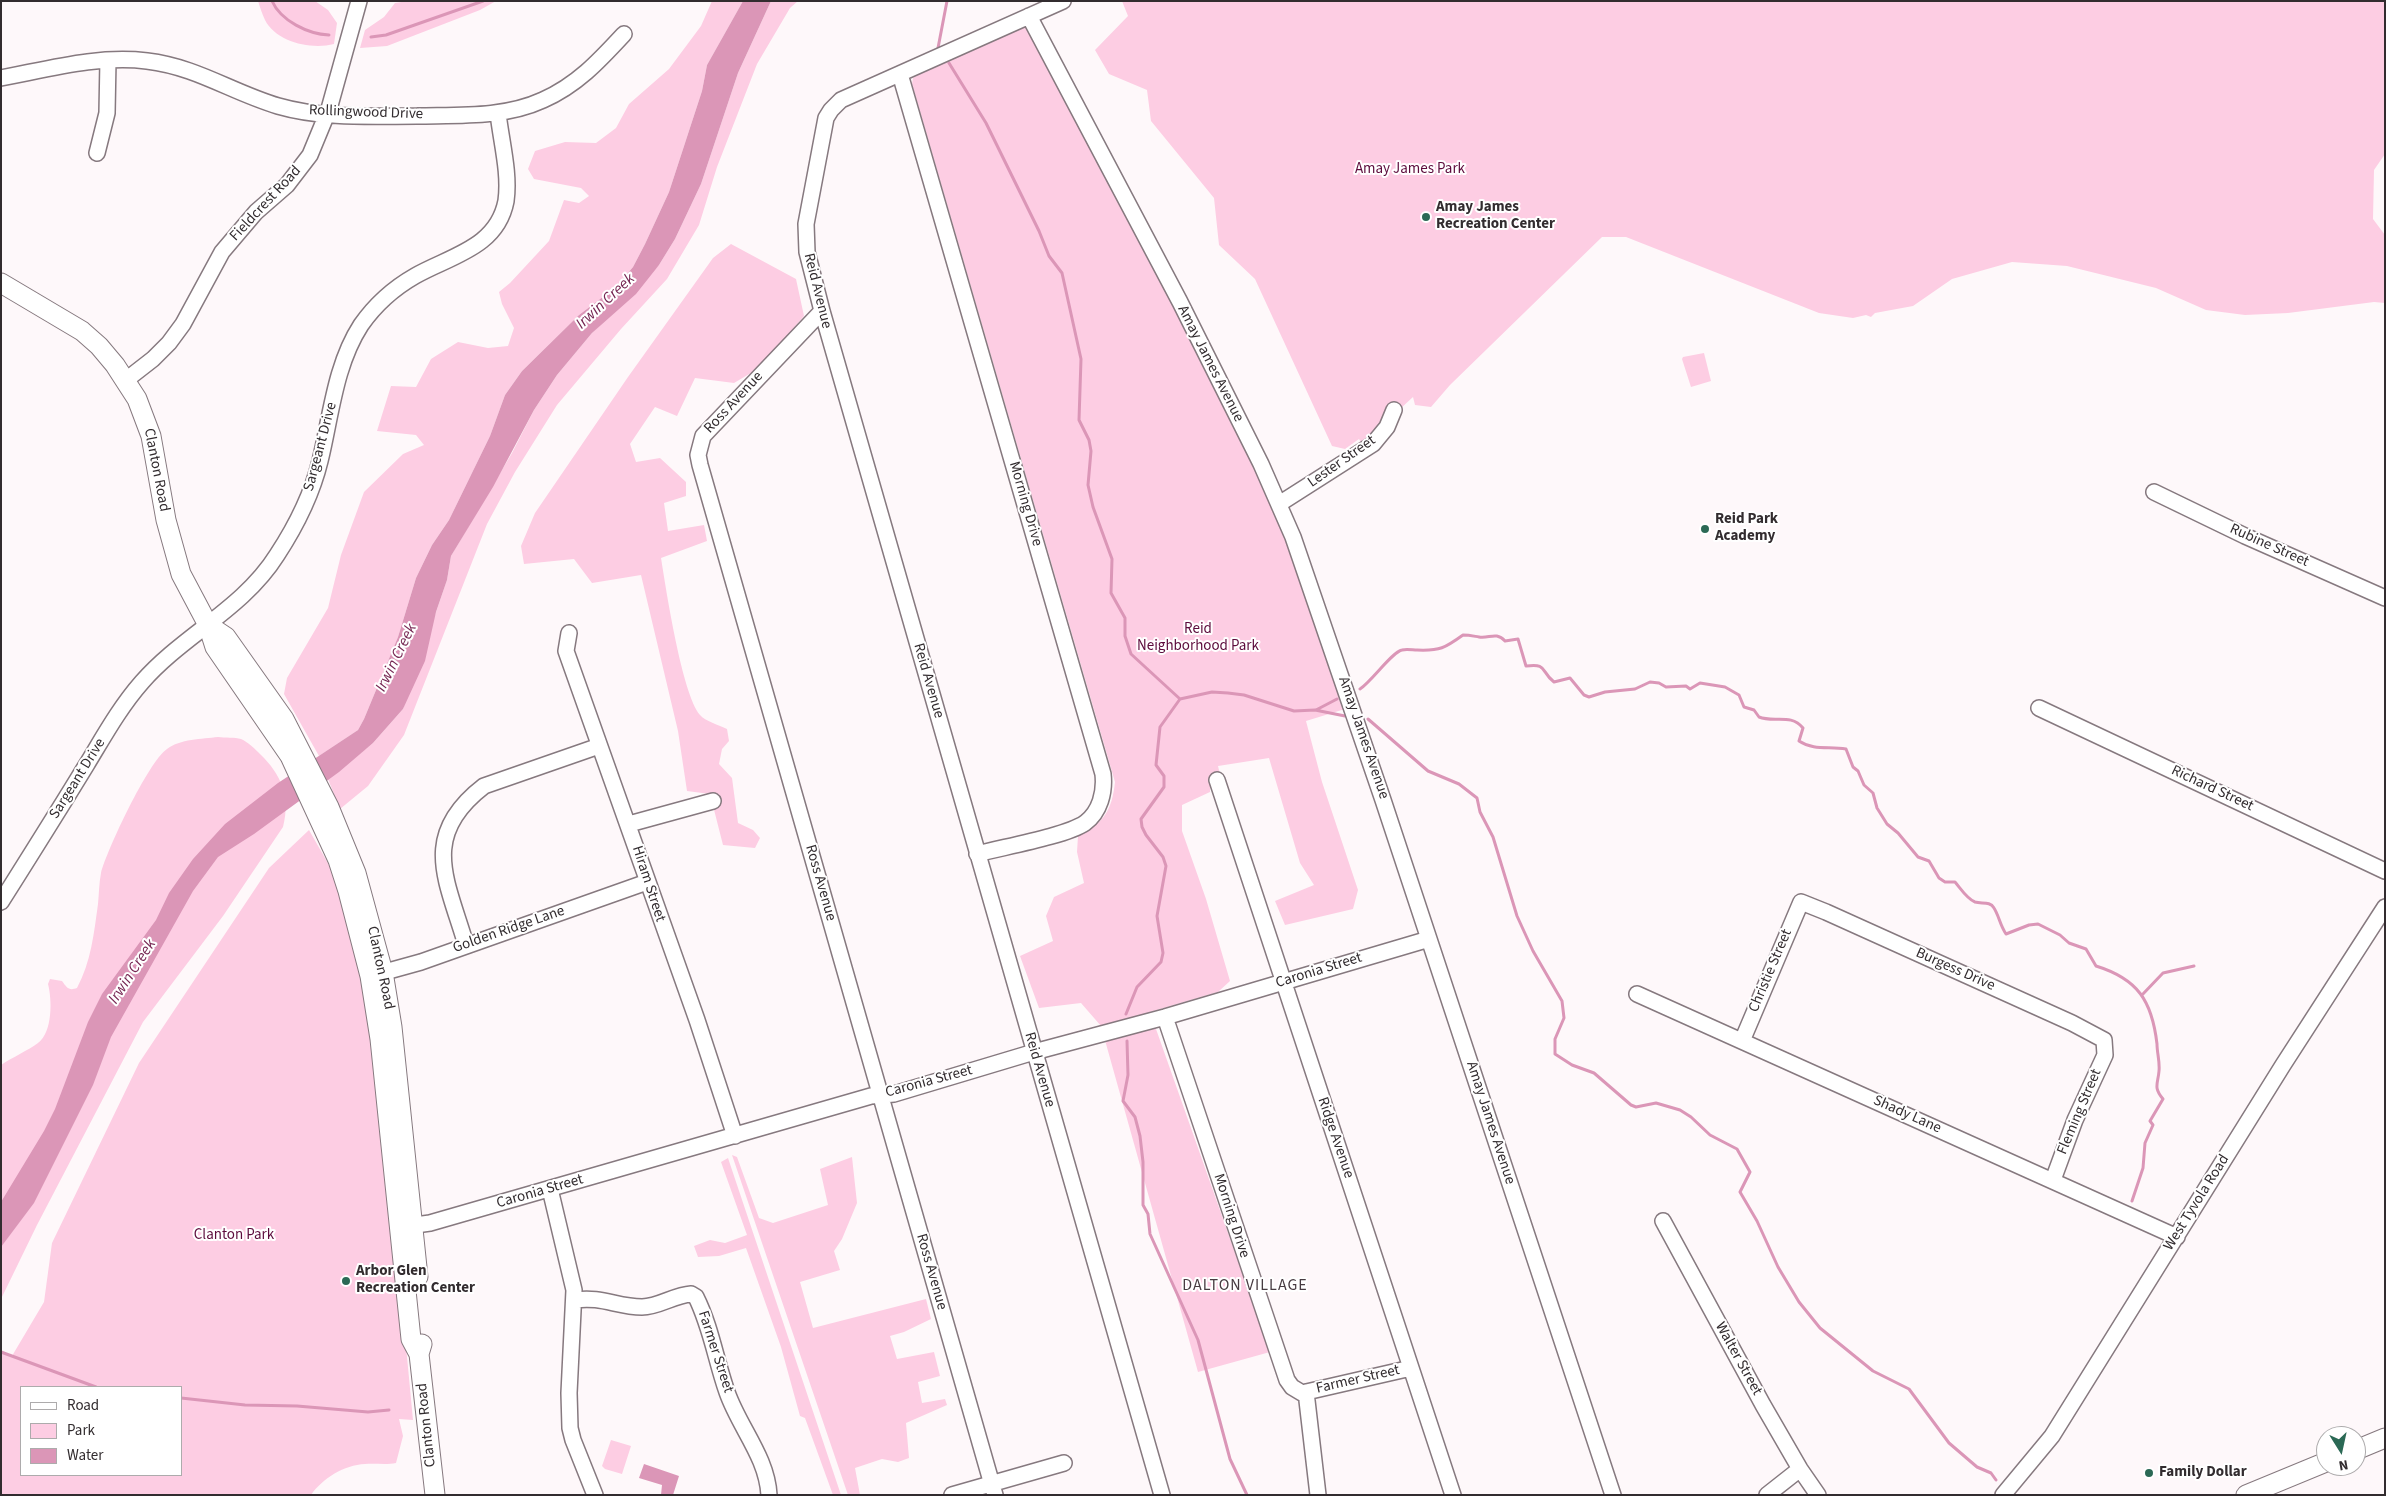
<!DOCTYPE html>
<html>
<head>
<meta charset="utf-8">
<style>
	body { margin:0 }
	#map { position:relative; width:2386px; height:1496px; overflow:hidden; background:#fef8fa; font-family:"Source Sans 3",sans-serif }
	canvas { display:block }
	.frame { position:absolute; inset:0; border:2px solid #322c2f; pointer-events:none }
	.legend { position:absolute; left:20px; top:1386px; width:162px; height:90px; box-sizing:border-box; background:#fff; border:1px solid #adabac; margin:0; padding:6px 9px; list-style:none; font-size:15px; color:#322c2f }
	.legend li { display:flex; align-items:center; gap:10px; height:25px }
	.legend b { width:25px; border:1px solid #adabac }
	.north { position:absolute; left:2316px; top:1426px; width:50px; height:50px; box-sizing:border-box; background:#fff; border:1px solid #adabac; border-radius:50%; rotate:170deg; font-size:14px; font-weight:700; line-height:20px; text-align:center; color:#322c2f }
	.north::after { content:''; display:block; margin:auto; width:18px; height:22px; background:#2b6955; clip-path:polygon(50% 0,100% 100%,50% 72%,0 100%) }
</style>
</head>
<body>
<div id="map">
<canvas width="2386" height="1496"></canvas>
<div class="frame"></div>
<ul class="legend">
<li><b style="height:6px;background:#fff"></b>Road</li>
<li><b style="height:14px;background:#fdcde3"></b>Park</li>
<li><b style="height:14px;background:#db96b7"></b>Water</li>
</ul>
<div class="north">N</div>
</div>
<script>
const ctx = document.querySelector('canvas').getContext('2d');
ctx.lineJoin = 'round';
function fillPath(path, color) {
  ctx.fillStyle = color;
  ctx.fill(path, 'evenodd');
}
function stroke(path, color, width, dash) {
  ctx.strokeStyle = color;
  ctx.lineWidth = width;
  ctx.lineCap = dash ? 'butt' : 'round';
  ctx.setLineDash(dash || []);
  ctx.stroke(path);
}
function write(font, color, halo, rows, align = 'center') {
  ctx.font = font + ' "Source Sans 3",sans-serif';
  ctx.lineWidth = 4;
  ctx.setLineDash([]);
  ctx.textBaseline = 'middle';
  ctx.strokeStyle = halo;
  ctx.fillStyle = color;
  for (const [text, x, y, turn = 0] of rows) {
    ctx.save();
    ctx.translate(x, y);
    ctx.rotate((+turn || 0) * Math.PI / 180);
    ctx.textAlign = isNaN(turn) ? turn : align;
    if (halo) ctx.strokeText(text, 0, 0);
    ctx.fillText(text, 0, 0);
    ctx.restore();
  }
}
fillPath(new Path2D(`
	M 258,1 L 315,1 L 328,10 L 337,23 L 334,44 C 311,50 276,42 265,20 C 262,14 260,7 258,1 Z
	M 408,1 L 496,1 L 480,10 L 387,46 L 360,48 L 365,30 L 384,17 L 395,3 Z
	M 712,1 L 743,1 L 707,65 L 702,91 L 669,192 L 645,244 L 633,267 L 616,287 L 579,315 L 522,371 L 505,395 L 490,436 L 449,520 L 432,545 L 416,578 L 398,637 L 364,719 L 358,730 L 319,756 L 284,694 L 287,678 L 328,608 L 341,555 L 364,492 L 403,454 L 424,445 L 416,435 L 377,431 L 391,386 L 416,387 L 431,359 L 458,342 L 488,348 L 508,346 L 514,328 L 502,304 L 499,292 L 510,283 L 549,241 L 564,200 L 579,203 L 589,196 L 581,188 L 534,179 L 528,169 L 535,151 L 565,142 L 596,143 L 616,128 L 629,104 L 669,69 L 701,26 Z
	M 771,1 L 798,1 L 790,8 L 757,64 L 717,167 L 699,225 L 667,279 L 621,329 L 557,405 L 515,472 L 487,524 L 404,735 L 368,786 L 340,809 L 328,779 L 373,743 L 403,709 L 447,580 L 451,556 L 512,453 L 534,410 L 557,375 L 592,333 L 659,265 L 675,239 L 701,184 L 738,73 Z
	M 1122,1 L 2385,1 L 2385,154 L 2374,170 L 2373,219 L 2385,235 L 2385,303 L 2374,302 L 2288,313 L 2245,315 L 2206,310 L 2156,288 L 2067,266 L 2012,262 L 1952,279 L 1913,306 L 1875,313 L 1871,317 L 1866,315 L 1853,318 L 1819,313 L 1626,237 L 1602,237 L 1450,385 L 1431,407 L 1415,405 L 1413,397 L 1362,444 L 1359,439 L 1345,449 L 1332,446 L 1255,279 L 1219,245 L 1214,198 L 1151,121 L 1147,90 L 1109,74 L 1095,50 L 1128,16 Z
	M 1029,24 L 1176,306 L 1270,494 L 1345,709 L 1306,721 L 1322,782 L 1358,890 L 1353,909 L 1285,925 L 1275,901 L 1314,885 L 1300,863 L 1269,758 L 1218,766 L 1221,779 L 1210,782 L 1210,792 L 1182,805 L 1182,831 L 1206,899 L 1230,981 L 1218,992 L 1150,1012 L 1270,1352 L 1198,1372 L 1101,1026 L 1081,1003 L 1039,1008 L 1020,956 L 1053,941 L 1046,916 L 1054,897 L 1084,883 L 1077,852 L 1078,836 C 1104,823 1112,810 1115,782 L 912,84 L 913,78 L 918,74 Z
	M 731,244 L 796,279 L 804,316 L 761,367 L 734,383 L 695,378 L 677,416 L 655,407 L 630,444 L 636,462 L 660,458 L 686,482 L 686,496 L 664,503 L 668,531 L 704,525 L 707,541 L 661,558 C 666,589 682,694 700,715 C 705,721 719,725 727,729 L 729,741 L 722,749 L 719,764 L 732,778 L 738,823 L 753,830 L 760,838 L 755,848 L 723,845 L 710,794 L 687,791 L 678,731 L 641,575 L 592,583 L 574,559 L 524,564 L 521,546 L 535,513 L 628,377 L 713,258 Z
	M 1704,353 L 1711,381 L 1691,387 L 1682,359 L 1683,357 Z
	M 218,737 C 225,738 235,737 241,739 C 248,742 255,749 260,754 C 281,774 291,797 283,827 L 223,916 L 143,1022 L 37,1225 L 1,1299 L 1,1065 C 13,1057 27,1051 38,1043 C 53,1032 52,999 48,984 L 50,979 L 62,981 C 67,988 69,991 77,988 C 91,962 94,933 98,904 C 99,894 99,883 101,873 C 107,850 148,762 167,749 C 180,739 202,739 218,737 Z
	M 309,830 L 337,879 L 366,986 L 398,1262 L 413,1420 L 399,1419 L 403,1436 L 396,1463 C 386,1465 375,1463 365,1464 C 344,1465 323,1478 311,1495 L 1,1495 L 1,1350 L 12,1356 L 44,1302 L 52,1243 L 139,1063 L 269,868 ZM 21,1387 L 181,1387 L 181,1475 L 21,1475 Z
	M 732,1155 L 737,1157 L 759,1218 L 773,1223 L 828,1205 L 820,1169 L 852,1157 L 857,1203 L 842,1239 L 834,1251 L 840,1270 L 800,1282 L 813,1328 L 926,1299 L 931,1319 L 904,1332 L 890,1336 L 897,1359 L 934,1352 L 940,1376 L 918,1382 L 922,1403 L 945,1399 L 947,1405 L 906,1423 L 909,1458 L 898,1462 L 882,1459 L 855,1468 L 860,1495 L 848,1495 Z
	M 728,1158 L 841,1495 L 833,1495 L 805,1418 L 800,1416 L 781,1347 L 746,1248 L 719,1256 L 698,1257 L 694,1246 L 710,1240 L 725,1243 L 747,1235 L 721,1162 Z
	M 611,1440 L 631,1446 L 622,1474 L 605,1469 L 602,1466 Z`), '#fdcde3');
fillPath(new Path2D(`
	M 743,1 L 771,1 L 738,73 L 701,184 L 675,239 L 659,265 L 636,294 L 592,333 L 557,375 L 534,410 L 493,487 L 451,556 L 447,580 L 436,612 L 425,661 L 403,709 L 373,743 L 339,772 L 254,834 L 218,857 L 193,891 L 111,1037 L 93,1085 L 34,1203 L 1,1247 L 1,1202 L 44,1131 L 55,1109 L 88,1022 L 102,994 L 156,920 L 169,893 L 193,859 L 225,824 L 278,783 L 358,730 L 364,719 L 398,637 L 416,578 L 432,545 L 449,520 L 490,436 L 505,395 L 522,371 L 579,315 L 616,287 L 633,267 L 645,244 L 669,192 L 702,91 L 707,65 Z
	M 644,1464 L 679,1476 L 673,1495 L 661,1495 L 662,1485 L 639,1478 Z`), '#db96b7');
stroke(new Path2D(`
	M 272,1 C 281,21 308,34 329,35
	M 371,37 L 386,35 L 483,1
	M 938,48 L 947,1
	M 949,63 L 986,123 L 1039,231 L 1049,256 L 1062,273 L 1081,359 L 1079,420 L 1089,440 L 1091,451 L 1088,485 L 1093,507 L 1112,559 L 1111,593 L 1125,618 L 1125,636 L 1131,654 L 1180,699
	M 1360,689 C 1372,681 1392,652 1402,650 C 1406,649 1413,650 1417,650 C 1440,651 1445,648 1463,635 C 1469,635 1473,636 1479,637 C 1489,639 1496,631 1505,641 L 1518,639 L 1526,666 C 1548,663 1540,671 1554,682 L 1570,678 L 1584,695 L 1589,697 L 1605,692 L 1635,689 L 1650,682 L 1659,683 L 1666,687 L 1686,686 L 1690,689 L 1700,683 L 1725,687 L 1739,695 L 1744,707 L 1754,710 L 1759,717 C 1774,723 1791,713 1803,728 L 1799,741 C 1814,751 1829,746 1846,749 L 1853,767 L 1858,771 L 1864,785 L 1873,793 L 1877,808 L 1887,824 L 1898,833 L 1918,857 L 1929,861 L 1939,878 L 1945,882 L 1955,882 C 1961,889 1967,899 1975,902 C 1982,904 1990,901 1994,908 C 1999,916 2000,925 2006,934 L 2029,925 L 2038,924 L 2060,935 L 2069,943 L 2086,949 L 2096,966 C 2138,979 2152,1001 2157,1044 C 2157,1053 2160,1062 2159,1071 C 2158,1084 2153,1087 2163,1099 L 2150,1121 L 2153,1125 L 2145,1143 L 2143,1168 L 2132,1201
	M 1316,710 L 1337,699
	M 1368,719 L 1428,771 L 1459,784 L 1477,798 L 1480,812 L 1493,837 L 1517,916 L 1533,951 L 1562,1001 L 1564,1018 L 1555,1039 L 1555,1054 L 1572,1065 L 1594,1073 L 1631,1105 L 1636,1107 L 1656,1103 L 1680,1110 L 1691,1117 L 1710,1135 L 1737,1149 L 1750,1172 L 1740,1192 L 1757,1221 L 1778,1267 L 1799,1302 L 1820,1328 L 1873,1371 L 1909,1389 L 1949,1443 L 1977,1467 L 1991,1473 L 1996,1480
	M 2142,995 L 2163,973 L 2194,966
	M 1126,1014 L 1137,987 L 1161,962 L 1163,953 L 1157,916 L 1166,866 L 1163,857 L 1146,835 L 1142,827 L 1141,819 L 1164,787 L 1164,776 L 1156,765 L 1160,727 L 1180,699 L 1212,692 L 1228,693 L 1244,695 L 1294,711 L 1315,710 L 1345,716
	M 1127,1041 L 1128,1075 L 1123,1101 L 1135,1117 L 1140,1136 L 1143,1162 L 1143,1205 L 1148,1214 L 1150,1234 L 1198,1340 L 1230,1459 L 1247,1495
	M 1,1352 L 96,1387
	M 181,1398 L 245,1405 L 297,1406 L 368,1412 L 389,1410`), '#db96b7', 3);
const minor = new Path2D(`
	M 1063,1 L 841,100 L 831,110 L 826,118 L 806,224 L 807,252 L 822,311 L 1162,1495
	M 1029,16 L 1180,302 L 1261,464 L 1293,537 L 1383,800 L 1613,1495
	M 900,74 L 1103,774 C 1105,792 1100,812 1085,823 C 1066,836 1003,847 977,854
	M 1,78 C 49,69 98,55 147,61 C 197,67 231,92 278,106 C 323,119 371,116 417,116 C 459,115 504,118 543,100 C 577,85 599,61 624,34
	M 97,153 L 107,113 L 108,60
	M 822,311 L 703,436 L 698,455 L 700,465 L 995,1495
	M 126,380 L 153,359 L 169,343 L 183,324 L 222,252 L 256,212 L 287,185 L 310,155 L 329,109 L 359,1
	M 2154,492 L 2245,536 L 2385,598
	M 1279,504 L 1373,444 L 1387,427 L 1394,410
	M 569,633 L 566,651 L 697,1020 L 735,1136
	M 2039,708 L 2385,871
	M 1217,780 L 1453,1495
	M 629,824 L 713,801
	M 1,902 C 30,856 59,810 87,764 C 104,736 120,707 142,682 C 183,635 243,609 277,555 C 296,526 312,494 320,461 C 331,416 335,365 361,325 C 375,305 394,288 415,276 C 450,256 497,248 506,201 C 510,173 501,141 498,113
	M 466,945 C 447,880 419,836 484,786 L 599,746
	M 374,975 L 421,962 L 647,882
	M 1637,994 L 2177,1237
	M 1165,1017 L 1287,1380 L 1292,1387 L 1302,1393 L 1411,1368
	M 1742,1041 L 1801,902 L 1826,912 L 2072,1023 L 2104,1040 L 2105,1055 L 2075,1120 L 2053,1180
	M 550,1189 L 574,1290 L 569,1393 L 570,1428 L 573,1440 L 595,1495
	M 1663,1221 L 1763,1405 L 1800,1469 L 1818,1495
	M 401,1227 L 430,1223 L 871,1096 L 894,1094 L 1034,1052 L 1165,1017 L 1429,939
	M 575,1300 C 602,1296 617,1307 642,1307 C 659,1307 674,1295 691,1294 L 696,1297 C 711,1327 716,1361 727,1392 C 739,1427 767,1457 769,1495
	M 1306,1392 L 1318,1495
	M 952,1495 L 1064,1463
	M 1767,1495 L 1800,1469
	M 2003,1495 L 2052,1436 L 2283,1065 L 2385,907`);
const major = new Path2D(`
	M 1,283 L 82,331 L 99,346 L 115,365 L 137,399 L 151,436 L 166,520 L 181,574 L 208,625 L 215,647 L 290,756 L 338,860 L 348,891 L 370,976 L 380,1039 L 411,1339 L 419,1354
	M 208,625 L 226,637 L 284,719 L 329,807 L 356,873 L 383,972 L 392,1027 L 418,1277
	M 422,1344 L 419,1354 L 435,1495
	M 2356,1450 L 2385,1438
	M 2246,1495 L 2326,1462`);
stroke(minor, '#86797f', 18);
stroke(major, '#86797f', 21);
stroke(minor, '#fff', 15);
stroke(major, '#fff', 19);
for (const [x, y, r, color] of [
	[1426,217,5,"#2b6955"],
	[1705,529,5,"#2b6955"],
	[346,1281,5,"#2b6955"],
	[2149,1473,5,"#2b6955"]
]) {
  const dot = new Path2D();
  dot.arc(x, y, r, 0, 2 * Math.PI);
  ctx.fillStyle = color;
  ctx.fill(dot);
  stroke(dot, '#fff', 2);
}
write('15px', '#322c2f', '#fff', [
	["Rollingwood Drive",366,113,2],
	["Fieldcrest Road",266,204,-47],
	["Reid Avenue",817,291,76],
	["Amay James Avenue",1210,364,63],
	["Ross Avenue",734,403,-47],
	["Sargeant Drive",321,447,-75],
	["Lester Street",1342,462,-35],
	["Clanton Road",156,470,79],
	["Morning Drive",1025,504,74],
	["Rubine Street",2269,546,24],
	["Reid Avenue",928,681,74],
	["Amay James Avenue",1363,738,71],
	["Sargeant Drive",78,779,-58],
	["Richard Street",2212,789,25],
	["Ross Avenue",820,883,74],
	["Hiram Street",648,884,72],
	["Golden Ridge Lane",509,930,-19],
	["Clanton Road",380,968,78],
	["Burgess Drive",1955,970,24],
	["Caronia Street",1319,971,-17],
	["Christie Street",1771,971,-67],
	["Reid Avenue",1039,1070,74],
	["Caronia Street",929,1082,-15],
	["Fleming Street",2080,1112,-67],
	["Shady Lane",1907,1115,24],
	["Amay James Avenue",1490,1123,72],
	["Ridge Avenue",1335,1138,71],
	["Caronia Street",540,1192,-16],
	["West Tyvola Road",2197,1203,-58],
	["Morning Drive",1231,1216,72],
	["Ross Avenue",931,1272,74],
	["Farmer Street",715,1352,72],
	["Walter Street",1738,1359,61],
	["Farmer Street",1358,1380,-13],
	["Clanton Road",427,1425,-96]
]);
write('15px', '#5c0b3c', '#fff', [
	["Amay James Park",1410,170],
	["Reid",1198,630],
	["Neighborhood Park",1198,647],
	["Clanton Park",234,1236]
]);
write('bold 15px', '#322c2f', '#fff', [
	["Amay James",1436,208],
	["Recreation Center",1436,225],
	["Reid Park",1715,520],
	["Academy",1715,537],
	["Arbor Glen",356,1272],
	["Recreation Center",356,1289],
	["Family Dollar",2159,1473]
], 'left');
write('italic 16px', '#752652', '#fff', [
	["Irwin Creek",606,302,-43],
	["Irwin Creek",397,658,-64],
	["Irwin Creek",133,972,-57]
]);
ctx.letterSpacing = '1px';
write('16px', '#473b41', '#fff', [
	["DALTON VILLAGE",1245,1286]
]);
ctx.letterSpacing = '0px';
</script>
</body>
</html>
